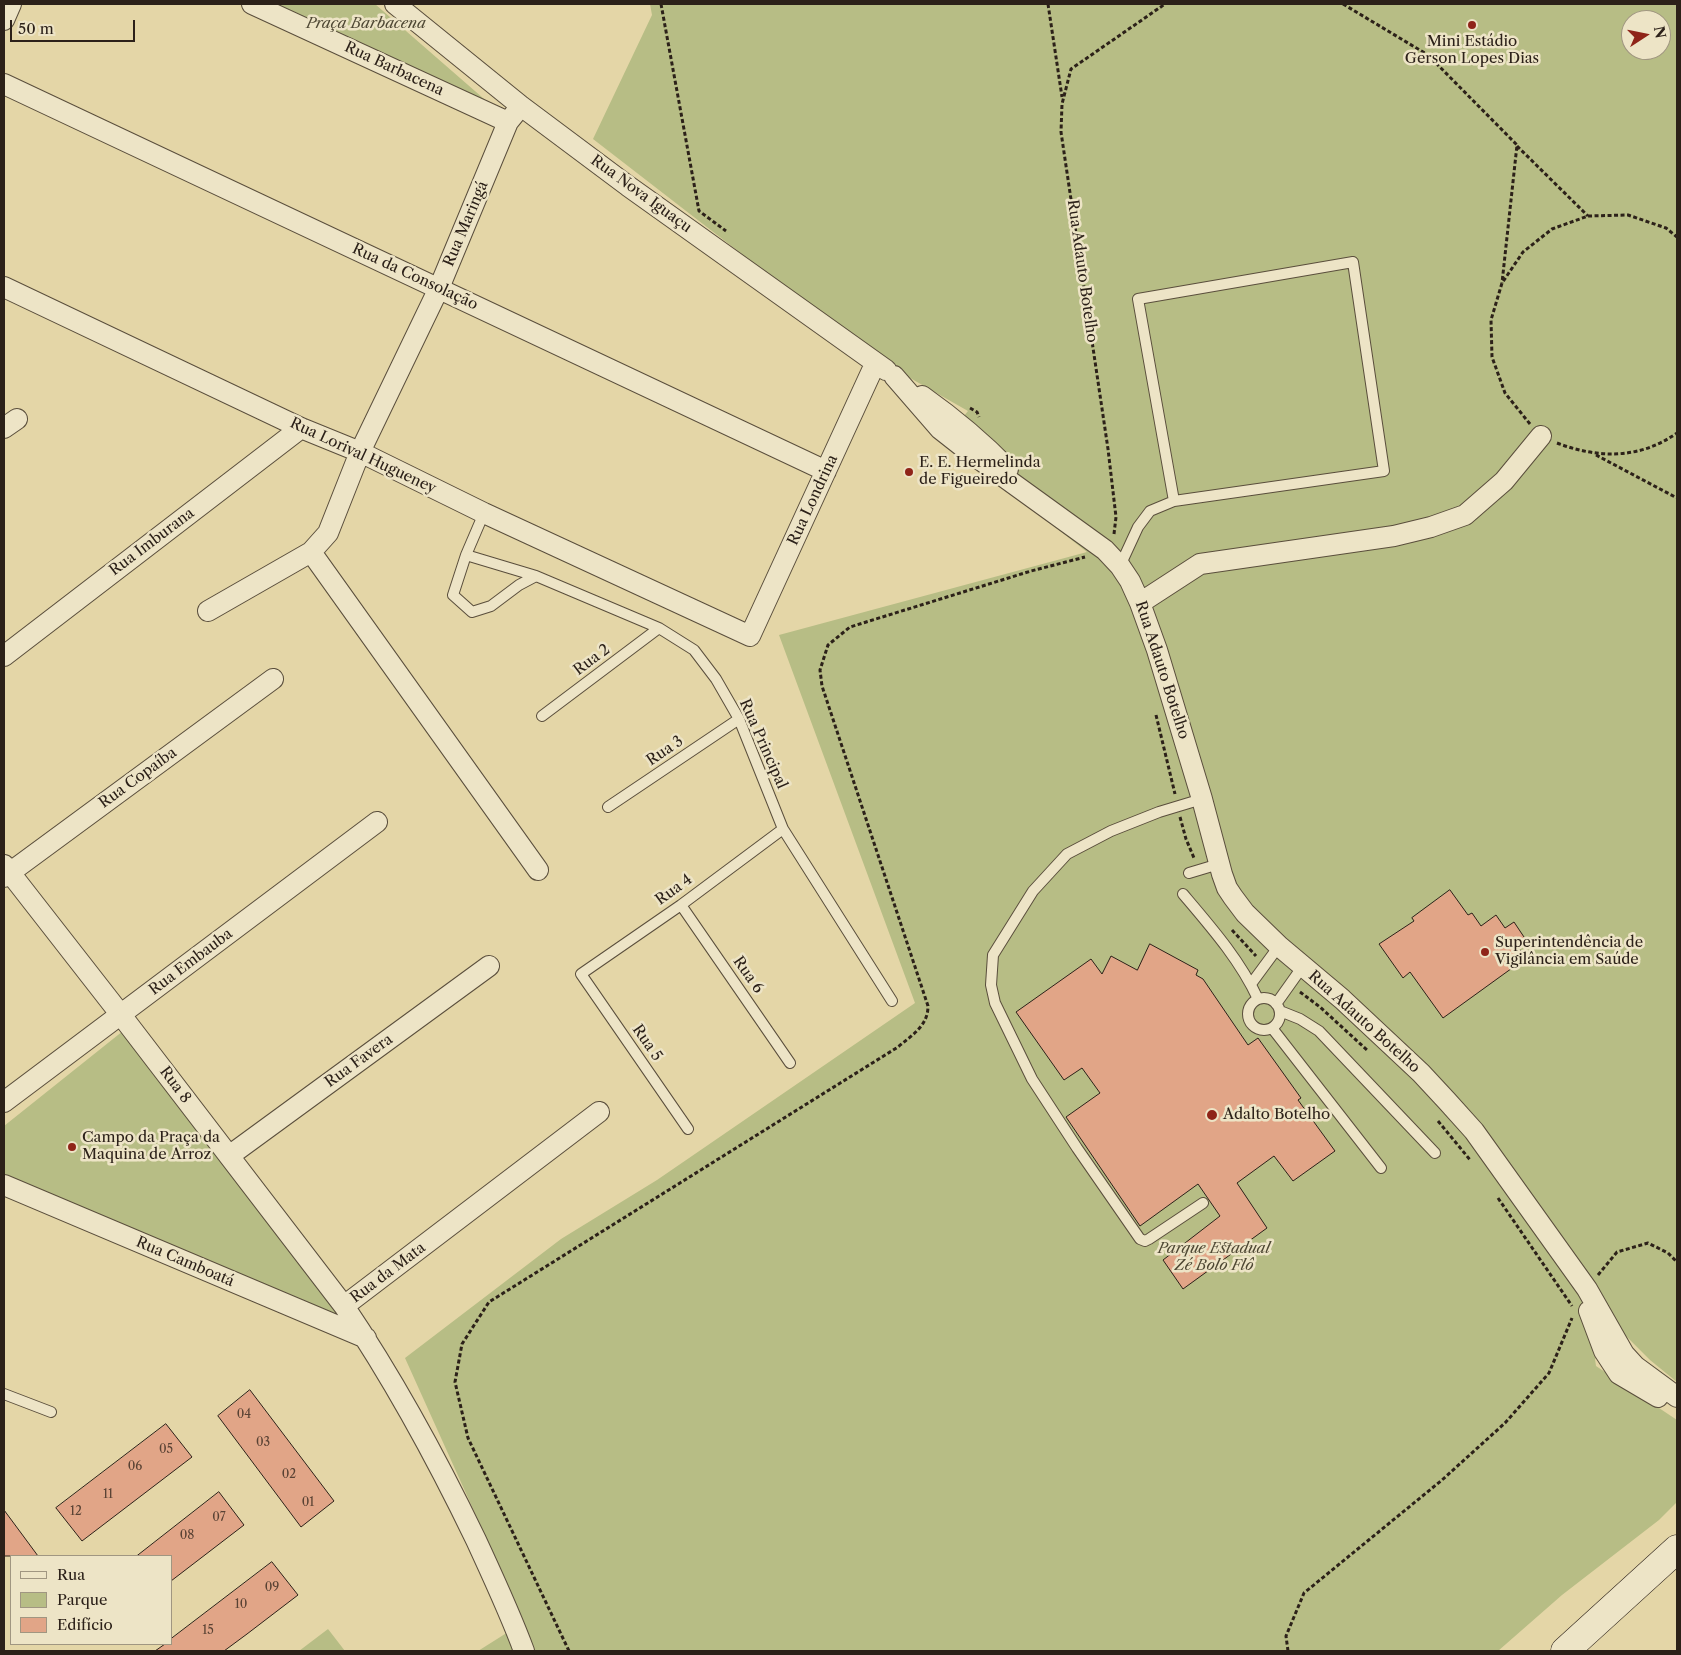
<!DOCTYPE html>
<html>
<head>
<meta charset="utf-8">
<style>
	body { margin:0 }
	#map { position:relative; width:1681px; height:1655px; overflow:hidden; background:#e4d6a7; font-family:"Libre Caslon Text",serif }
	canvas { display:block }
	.frame { position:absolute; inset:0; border:5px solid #2c2119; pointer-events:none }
	.legend { position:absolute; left:10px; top:1555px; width:162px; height:90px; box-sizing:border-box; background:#ede4c6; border:1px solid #a09681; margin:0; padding:6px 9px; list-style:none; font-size:15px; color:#2c2119 }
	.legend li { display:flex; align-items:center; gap:10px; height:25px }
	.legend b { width:25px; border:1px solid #a09681 }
	.north { position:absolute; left:1621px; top:10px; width:50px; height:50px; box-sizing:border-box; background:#ede4c6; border:1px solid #a09681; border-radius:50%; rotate:79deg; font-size:14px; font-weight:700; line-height:20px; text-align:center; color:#2c2119 }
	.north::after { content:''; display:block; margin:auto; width:18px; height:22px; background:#8f2418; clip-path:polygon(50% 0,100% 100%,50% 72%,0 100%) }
	.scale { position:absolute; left:10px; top:20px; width:125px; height:22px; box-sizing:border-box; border:2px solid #2c2119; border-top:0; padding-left:6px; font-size:15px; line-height:18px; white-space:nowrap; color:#2c2119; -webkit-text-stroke:4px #ede4c6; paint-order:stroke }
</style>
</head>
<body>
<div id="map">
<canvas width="1681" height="1655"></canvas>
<div class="frame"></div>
<ul class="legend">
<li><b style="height:6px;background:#ede4c6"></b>Rua</li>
<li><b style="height:14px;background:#b7bd85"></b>Parque</li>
<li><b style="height:14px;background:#e1a587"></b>Edifício</li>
</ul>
<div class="north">N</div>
<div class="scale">50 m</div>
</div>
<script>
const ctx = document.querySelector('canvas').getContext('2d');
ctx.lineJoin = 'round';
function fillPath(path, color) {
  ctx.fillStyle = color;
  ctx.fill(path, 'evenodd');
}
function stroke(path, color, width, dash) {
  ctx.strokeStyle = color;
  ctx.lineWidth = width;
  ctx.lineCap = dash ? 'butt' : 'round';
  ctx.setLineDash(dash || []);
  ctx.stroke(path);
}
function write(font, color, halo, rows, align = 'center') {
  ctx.font = font + ' "Libre Caslon Text",serif';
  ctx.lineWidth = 5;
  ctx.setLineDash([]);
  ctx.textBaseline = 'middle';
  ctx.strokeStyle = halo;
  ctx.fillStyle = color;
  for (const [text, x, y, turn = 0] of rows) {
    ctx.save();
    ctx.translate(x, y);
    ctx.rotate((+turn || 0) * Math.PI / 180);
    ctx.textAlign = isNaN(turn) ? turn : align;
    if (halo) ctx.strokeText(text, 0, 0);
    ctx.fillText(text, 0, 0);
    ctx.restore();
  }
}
fillPath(new Path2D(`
	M 275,4 L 375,4 L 491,105 Z
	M 650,4 L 1677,4 L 1677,1382 L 1650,1360 L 1624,1334 L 1595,1359 L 1596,1366 L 1677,1420 L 1677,1502 L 1659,1520 L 1562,1595 L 1498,1651 L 478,1651 L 524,1622 L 405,1358 L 561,1239 L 657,1180 L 915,1003 L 779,635 L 1087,552 L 944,440 L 968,411 L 896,370 L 787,289 L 593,139 L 652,15 ZM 1631,20 L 1661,20 L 1661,50 L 1631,50 Z
	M 123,1031 L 344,1318 L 4,1184 L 4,1126 Z
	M 328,1629 L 345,1651 L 299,1651 Z`), '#b7bd85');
const building = new Path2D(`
	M 1450,890 L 1468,915 L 1472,913 L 1481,926 L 1496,915 L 1505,928 L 1514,922 L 1526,940 L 1517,946 L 1526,958 L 1443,1018 L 1410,972 L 1403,978 L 1379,944 L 1414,921 L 1412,918 Z
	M 1150,944 L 1198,970 L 1196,975 L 1203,979 L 1248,1045 L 1258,1038 L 1301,1098 L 1298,1100 L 1335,1151 L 1293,1181 L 1274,1156 L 1237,1183 L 1267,1228 L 1183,1289 L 1163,1260 L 1220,1216 L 1198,1184 L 1140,1226 L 1066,1117 L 1100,1093 L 1082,1068 L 1064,1080 L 1016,1012 L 1091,959 L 1102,974 L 1111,956 L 1137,970 Z
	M 250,1390 L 334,1501 L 301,1527 L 218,1416 Z
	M 166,1424 L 192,1457 L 82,1541 L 56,1508 Z
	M 219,1492 L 244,1525 L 171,1581 L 171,1556 L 137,1556 Z
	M 4,1510 L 24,1537 L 38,1556 L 4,1556 Z
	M 272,1562 L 298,1595 L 247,1634 L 224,1651 L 155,1651 L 165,1644 L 171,1644 L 171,1639 Z`);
fillPath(building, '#e1a587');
stroke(building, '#2c2119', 1);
const lane = new Path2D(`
	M 484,513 L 466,555 L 453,595 L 472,612 L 491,606 L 519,585 L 536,576
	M 466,555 L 536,576 L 659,628 L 694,650 L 716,679 L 739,719 L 783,829 L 892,1001
	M 1120,566 L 1138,527 L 1150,511 L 1174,501 L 1384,471 L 1353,262 L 1138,299 L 1174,501
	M 542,716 L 659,628
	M 1202,799 L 1159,812 L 1111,831 L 1067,854 L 1033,891 L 993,955 L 991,985 L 995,1003 L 1032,1079 L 1077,1148 L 1140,1239 L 1145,1241 L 1149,1239 L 1203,1203
	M 608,807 L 739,719
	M 1189,873 L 1219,864
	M 1183,894 C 1211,927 1240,960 1258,999
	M 681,905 L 790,1063
	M 1251,984 L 1279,946
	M1248 1014a16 16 0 1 1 32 0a16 16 0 1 1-32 0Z
	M 1276,1004 L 1303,966
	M 1280,1011 L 1300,1019 L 1319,1031 L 1435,1153
	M 1272,1028 L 1381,1168
	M 688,1129 L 581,974 L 681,905 L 783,829
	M 4,1394 L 51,1412`);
const street = new Path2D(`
	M 252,4 L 508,122
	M 395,4 L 521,106 L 628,186 L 886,370
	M 4,20 L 11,4
	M 4,84 L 826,471
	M 4,287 L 301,428 L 360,452 L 484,513 L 750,636 L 875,364
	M 894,376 L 940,429 L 968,451 L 1105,550 L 1120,566 L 1130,581 L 1140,603 L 1157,650 L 1202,799 L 1222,874 L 1227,888 L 1233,897 L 1245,913 L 1279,946 L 1342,999 L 1421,1073 L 1447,1101 L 1474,1131 L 1587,1289 L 1624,1354 L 1635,1366 L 1677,1397
	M 922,396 C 953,418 981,441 1008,469
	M 4,428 L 17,419
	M 311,552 L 538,870
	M 1140,603 L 1200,564 L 1394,536 L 1431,527 L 1465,515 L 1504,481 L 1541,436
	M 208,611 L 311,552 L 328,533 L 360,452 L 439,288 L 508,122 L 521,106
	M 4,656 L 301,428
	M 4,865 L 121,1015 L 344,1306 C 394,1380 437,1459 476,1540 C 493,1577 510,1613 524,1651
	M 4,877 L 273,679
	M 4,1102 L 377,822
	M 229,1156 L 489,966
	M 4,1185 L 366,1338
	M 344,1306 L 599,1112
	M 1589,1311 L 1604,1351 L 1619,1374 L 1658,1397`);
const secondary = new Path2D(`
	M 1565,1651 L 1677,1549`);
stroke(lane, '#5a4e3c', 12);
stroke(street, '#5a4e3c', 22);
stroke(secondary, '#2c2119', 29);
stroke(new Path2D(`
	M 661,4 L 699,211 L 726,231
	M 1048,4 L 1062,97
	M 1343,4 L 1428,55 L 1517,145 L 1502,283
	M 1517,146 L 1588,216
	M 970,408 L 977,412 L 979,417
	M 1530,424 L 1505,393 L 1492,357 L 1491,320 L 1502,283 L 1523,252 L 1552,229 L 1588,216 L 1628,215 L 1666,228 L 1677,237
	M 1557,443 C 1599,459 1640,459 1677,433
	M 1596,455 L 1677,498
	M 1114,534 L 1116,517 L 1108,449 L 1061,132 L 1062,104 L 1071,69 L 1165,4
	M 1156,715 L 1175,794
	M 1180,817 L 1186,839 L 1194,858
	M 1232,930 L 1256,956
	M 1300,992 L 1320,1007 L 1367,1050
	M 1438,1121 L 1471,1161
	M 1498,1198 L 1572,1306
	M 1598,1275 L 1617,1252 L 1648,1243 L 1668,1253 L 1677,1262
	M 569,1651 L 468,1438 L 455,1382 L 462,1344 L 489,1302 L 898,1047 C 912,1035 928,1026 928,1006 L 822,686 L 820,670 L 828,645 L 850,627 L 1031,571 L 1085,557
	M 1288,1651 L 1286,1636 L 1304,1593 L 1442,1480 L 1505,1423 L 1549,1373 L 1572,1318`), '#2c2119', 3, [4, 2.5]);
stroke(lane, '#ede4c6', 10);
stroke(street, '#ede4c6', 20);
stroke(secondary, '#ede4c6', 28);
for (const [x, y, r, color] of [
	[1472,25,5,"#8f2418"],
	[909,472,5,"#8f2418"],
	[1485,952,5,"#8f2418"],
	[1212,1115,6,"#8f2418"],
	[72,1147,5,"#8f2418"]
]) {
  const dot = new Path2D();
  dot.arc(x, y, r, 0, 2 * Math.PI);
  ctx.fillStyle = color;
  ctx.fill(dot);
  stroke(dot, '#ede4c6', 2);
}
write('12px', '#594234', null, [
	["04",244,1415],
	["03",263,1443],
	["05",166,1450],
	["06",135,1467],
	["02",289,1475],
	["11",108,1495],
	["01",308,1503],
	["12",76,1512],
	["07",219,1518],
	["08",187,1536],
	["09",272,1588],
	["10",241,1605],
	["15",208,1631]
]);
write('italic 15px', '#4f4834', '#ede4c6', [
	["Praça Barbacena",366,24],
	["Parque Estadual",1214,1249],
	["Zé Bolo Flô",1214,1266]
]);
write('15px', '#2c2119', '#ede4c6', [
	["Mini Estádio",1472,42,"center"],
	["Gerson Lopes Dias",1472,59,"center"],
	["E. E. Hermelinda",919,463],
	["de Figueiredo",919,480],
	["Superintendência de",1495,943],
	["Vigilância em Saúde",1495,960],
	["Adalto Botelho",1223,1115],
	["Campo da Praça da",82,1138],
	["Maquina de Arroz",82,1155]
], 'left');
write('15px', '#2c2119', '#ede4c6', [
	["Rua Barbacena",394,69,25],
	["Rua Nova Iguaçu",641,194,36],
	["Rua Maringá",466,224,-67],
	["Rua Adauto Botelho",1082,271,82],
	["Rua da Consolação",415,277,25],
	["Rua Lorival Hugueney",363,456,25],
	["Rua Londrina",813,500,-65],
	["Rua Imburana",152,542,-37],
	["Rua 2",592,660,-37],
	["Rua Adauto Botelho",1162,670,72],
	["Rua Principal",763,744,66],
	["Rua 3",665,751,-34],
	["Rua Copaíba",138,778,-36],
	["Rua 4",674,890,-36],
	["Rua Embauba",191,962,-37],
	["Rua 6",748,975,55],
	["Rua Adauto Botelho",1364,1022,42],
	["Rua 5",647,1043,55],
	["Rua Favera",359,1061,-36],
	["Rua 8",175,1085,53],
	["Rua Camboatá",185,1262,23],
	["Rua da Mata",388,1273,-37]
]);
</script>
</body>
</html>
